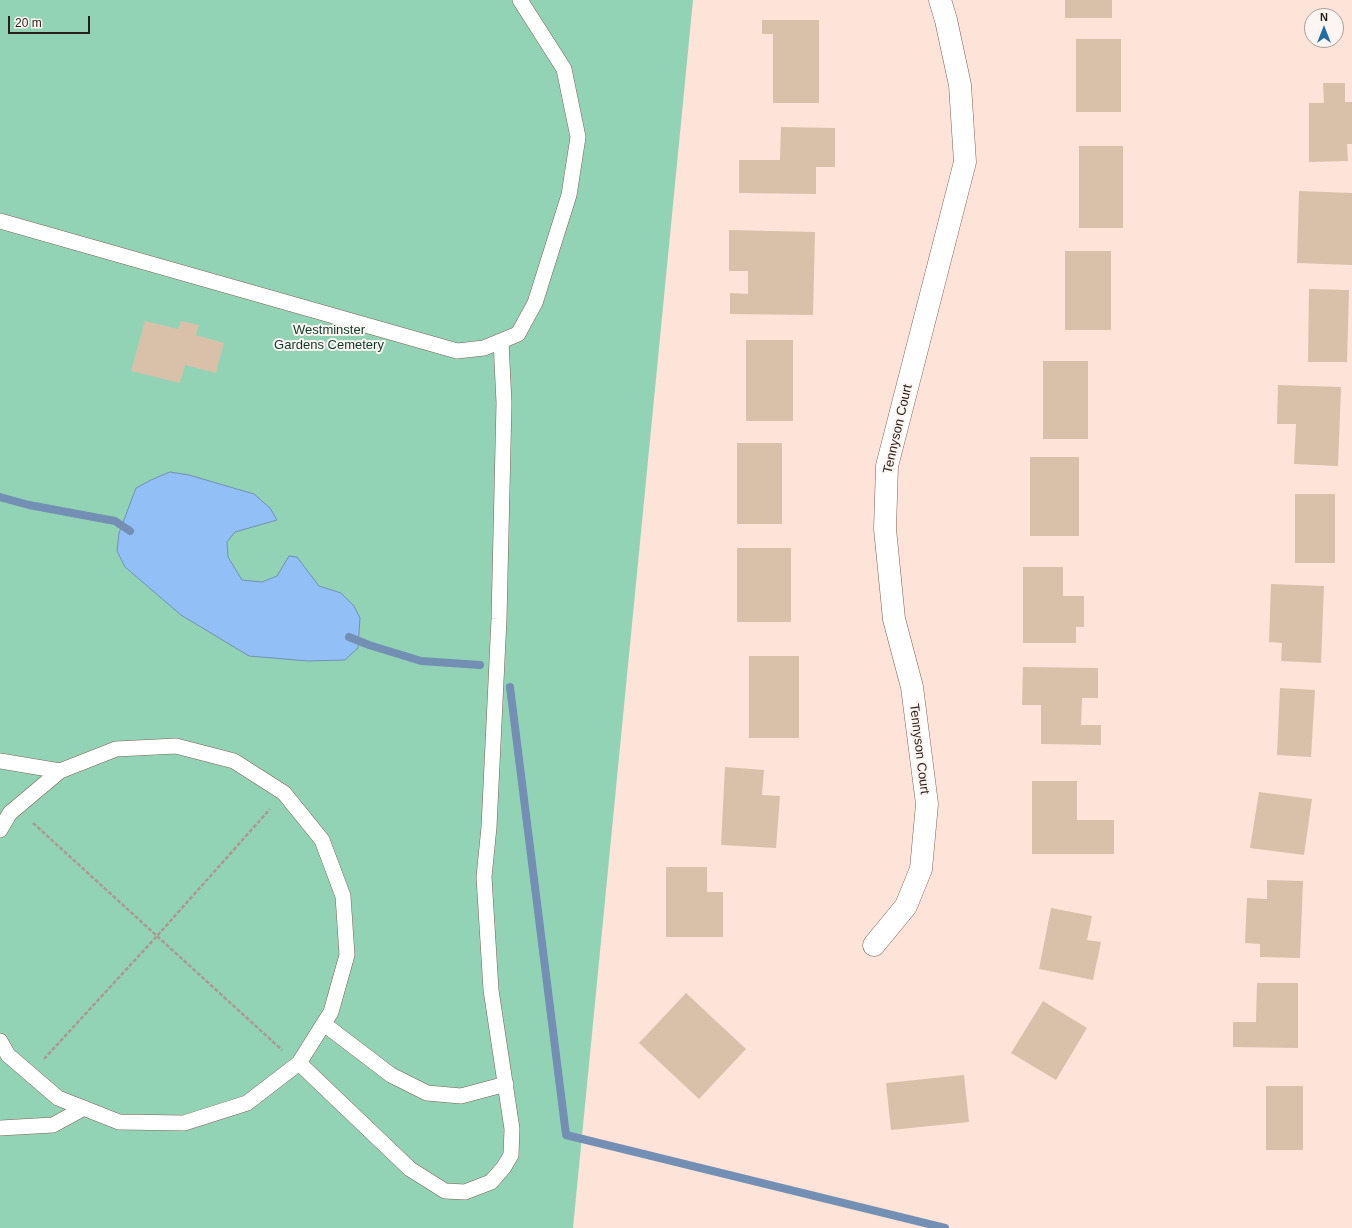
<!DOCTYPE html>
<html>
<head>
<meta charset="utf-8">
<style>
	body { margin:0 }
	#map { position:relative; width:1352px; height:1228px; overflow:hidden; background:#fee3d8; font-family:Arial,sans-serif }
	canvas { display:block }
	.north { position:absolute; left:1304px; top:8px; width:40px; height:40px; box-sizing:border-box; background:#fcf5f2; border:1px solid #a89f9b; border-radius:50%; rotate:0deg; font-size:11px; font-weight:700; line-height:16px; text-align:center; color:#2a1e19 }
	.north::after { content:''; display:block; margin:auto; width:14px; height:18px; background:#216fa1; clip-path:polygon(50% 0,100% 100%,50% 72%,0 100%) }
	.scale { position:absolute; left:8px; top:16px; width:82px; height:18px; box-sizing:border-box; border:2px solid #2a1e19; border-top:0; padding-left:5px; font-size:12px; line-height:14px; white-space:nowrap; color:#2a1e19; -webkit-text-stroke:3px #fcf5f2; paint-order:stroke }
</style>
</head>
<body>
<div id="map">
<canvas width="1352" height="1228"></canvas>
<div class="north">N</div>
<div class="scale">20 m</div>
</div>
<script>
const ctx = document.querySelector('canvas').getContext('2d');
ctx.lineJoin = 'round';
function fillPath(path, color) {
  ctx.fillStyle = color;
  ctx.fill(path, 'evenodd');
}
function stroke(path, color, width, dash) {
  ctx.strokeStyle = color;
  ctx.lineWidth = width;
  ctx.lineCap = dash ? 'butt' : 'round';
  ctx.setLineDash(dash || []);
  ctx.stroke(path);
}
function write(font, color, halo, rows, align = 'center') {
  ctx.font = font + ' Arial,sans-serif';
  ctx.lineWidth = 4;
  ctx.setLineDash([]);
  ctx.textBaseline = 'middle';
  ctx.strokeStyle = halo;
  ctx.fillStyle = color;
  for (const [text, x, y, turn = 0] of rows) {
    ctx.save();
    ctx.translate(x, y);
    ctx.rotate((+turn || 0) * Math.PI / 180);
    ctx.textAlign = isNaN(turn) ? turn : align;
    if (halo) ctx.strokeText(text, 0, 0);
    ctx.fillText(text, 0, 0);
    ctx.restore();
  }
}
fillPath(new Path2D(`
	M 0,0 L 693,0 L 573,1228 L 0,1228 Z`), '#92d3b6');
const water = new Path2D(`
	M 170,472 L 189,475 L 254,494 L 270,508 L 277,520 L 235,532 L 227,542 L 228,557 L 242,580 L 262,582 L 277,576 L 289,556 L 297,557 L 319,586 L 341,593 L 354,606 L 360,618 L 358,648 L 345,660 L 308,661 L 249,656 L 181,615 L 125,567 L 117,551 L 119,533 L 136,488 L 151,480 Z`);
fillPath(water, '#93bff7');
stroke(water, '#748fb4', 1);
stroke(new Path2D(`
	M 0,497 L 29,505 L 115,521 L 130,531
	M 349,637 L 369,645 L 421,661 L 480,665
	M 510,687 L 566,1135 L 945,1228`), '#748fb4', 8);
fillPath(new Path2D(`
	M 1065,0 L 1112,0 L 1112,18 L 1065,18 Z
	M 762,20 L 819,20 L 819,103 L 773,103 L 773,34 L 762,34 Z
	M 1076,39 L 1121,39 L 1121,112 L 1076,112 Z
	M 1323,83 L 1345,83 L 1345,102 L 1352,102 L 1352,144 L 1347,144 L 1348,161 L 1309,162 L 1309,103 L 1324,103 Z
	M 781,127 L 835,128 L 835,167 L 816,167 L 816,194 L 739,193 L 739,160 L 780,160 Z
	M 1079,146 L 1123,146 L 1123,228 L 1079,228 Z
	M 1299,191 L 1352,193 L 1352,265 L 1297,263 Z
	M 729,230 L 815,232 L 813,315 L 730,314 L 730,293 L 748,294 L 748,271 L 729,271 Z
	M 1065,251 L 1111,251 L 1111,330 L 1065,330 Z
	M 1309,289 L 1349,290 L 1347,362 L 1308,362 Z
	M 145,321 L 178,329 L 181,321 L 199,325 L 196,335 L 224,343 L 216,373 L 185,365 L 180,383 L 131,371 Z
	M 746,340 L 793,340 L 793,421 L 746,421 Z
	M 1043,361 L 1088,361 L 1088,439 L 1043,439 Z
	M 1278,385 L 1341,387 L 1338,466 L 1294,464 L 1296,424 L 1277,424 Z
	M 737,443 L 782,443 L 782,524 L 737,524 Z
	M 1030,457 L 1079,457 L 1079,536 L 1030,536 Z
	M 1295,494 L 1335,494 L 1335,563 L 1295,563 Z
	M 737,548 L 791,548 L 791,622 L 737,622 Z
	M 1023,567 L 1063,567 L 1063,596 L 1084,596 L 1084,627 L 1076,627 L 1076,643 L 1023,643 Z
	M 1271,584 L 1324,586 L 1321,663 L 1281,661 L 1282,643 L 1269,642 Z
	M 749,656 L 799,656 L 799,738 L 749,738 Z
	M 1023,667 L 1098,668 L 1098,698 L 1082,698 L 1081,725 L 1101,725 L 1101,745 L 1041,744 L 1041,705 L 1022,705 Z
	M 1280,688 L 1315,690 L 1311,757 L 1277,755 Z
	M 725,767 L 764,770 L 762,795 L 780,796 L 776,848 L 721,845 Z
	M 1032,781 L 1077,781 L 1077,820 L 1114,820 L 1114,854 L 1032,854 Z
	M 1259,792 L 1312,799 L 1304,855 L 1250,848 Z
	M 666,867 L 707,867 L 707,892 L 723,892 L 723,937 L 666,937 Z
	M 1267,880 L 1303,881 L 1300,958 L 1260,957 L 1260,944 L 1245,943 L 1247,898 L 1267,899 Z
	M 1051,908 L 1092,916 L 1087,940 L 1101,942 L 1093,980 L 1039,969 Z
	M 1257,983 L 1298,983 L 1298,1048 L 1233,1047 L 1233,1022 L 1256,1022 Z
	M 686,993 L 746,1049 L 699,1099 L 639,1043 Z
	M 1043,1001 L 1087,1028 L 1056,1080 L 1011,1053 Z
	M 964,1075 L 969,1122 L 891,1130 L 886,1083 Z
	M 1266,1086 L 1303,1086 L 1303,1150 L 1266,1150 Z`), '#d9c0a9');
const lane = new Path2D(`
	M 0,221 L 457,351 L 484,348 L 518,334 L 535,303 L 569,195 L 578,137 L 564,69 L 520,0
	M 0,761 L 60,771
	M 0,830 L 10,813 L 60,771 L 116,749 L 176,746 L 234,761 L 284,793 L 322,840 L 343,896 L 347,955 L 331,1012 L 299,1063 L 247,1103 L 184,1123 L 119,1122 L 58,1098 L 8,1055 L 0,1041
	M 324,1024 L 391,1075 L 427,1093 L 461,1096 L 506,1084
	M 299,1063 L 410,1169 L 445,1191 L 465,1192 L 491,1182 L 504,1167 L 511,1155 L 512,1129 L 491,990 L 484,877 L 489,827 L 499,619 L 504,403 L 501,341
	M 0,1128 L 53,1125 L 84,1108`);
const street = new Path2D(`
	M 874,945 L 906,906 L 921,869 L 927,804 L 912,687 L 894,619 L 885,529 L 887,466 L 965,162 L 960,85 L 946,20 L 940,0`);
stroke(lane, '#7e6155', 16);
stroke(street, '#7e6155', 23);
stroke(new Path2D(`
	M 33,823 L 282,1050
	M 44,1059 L 157,936 L 270,809`), '#ad988f', 2.5, [4, 2]);
stroke(lane, '#fff', 15);
stroke(street, '#fff', 22);
write('13px', '#0c3b2a', '#fcf5f2', [
	["Westminster",329,330],
	["Gardens Cemetery",329,345]
]);
write('13px', '#2a1e19', '#fcf5f2', [
	["Tennyson Court",898,429,-77],
	["Tennyson Court",919,749,83]
]);
</script>
</body>
</html>
